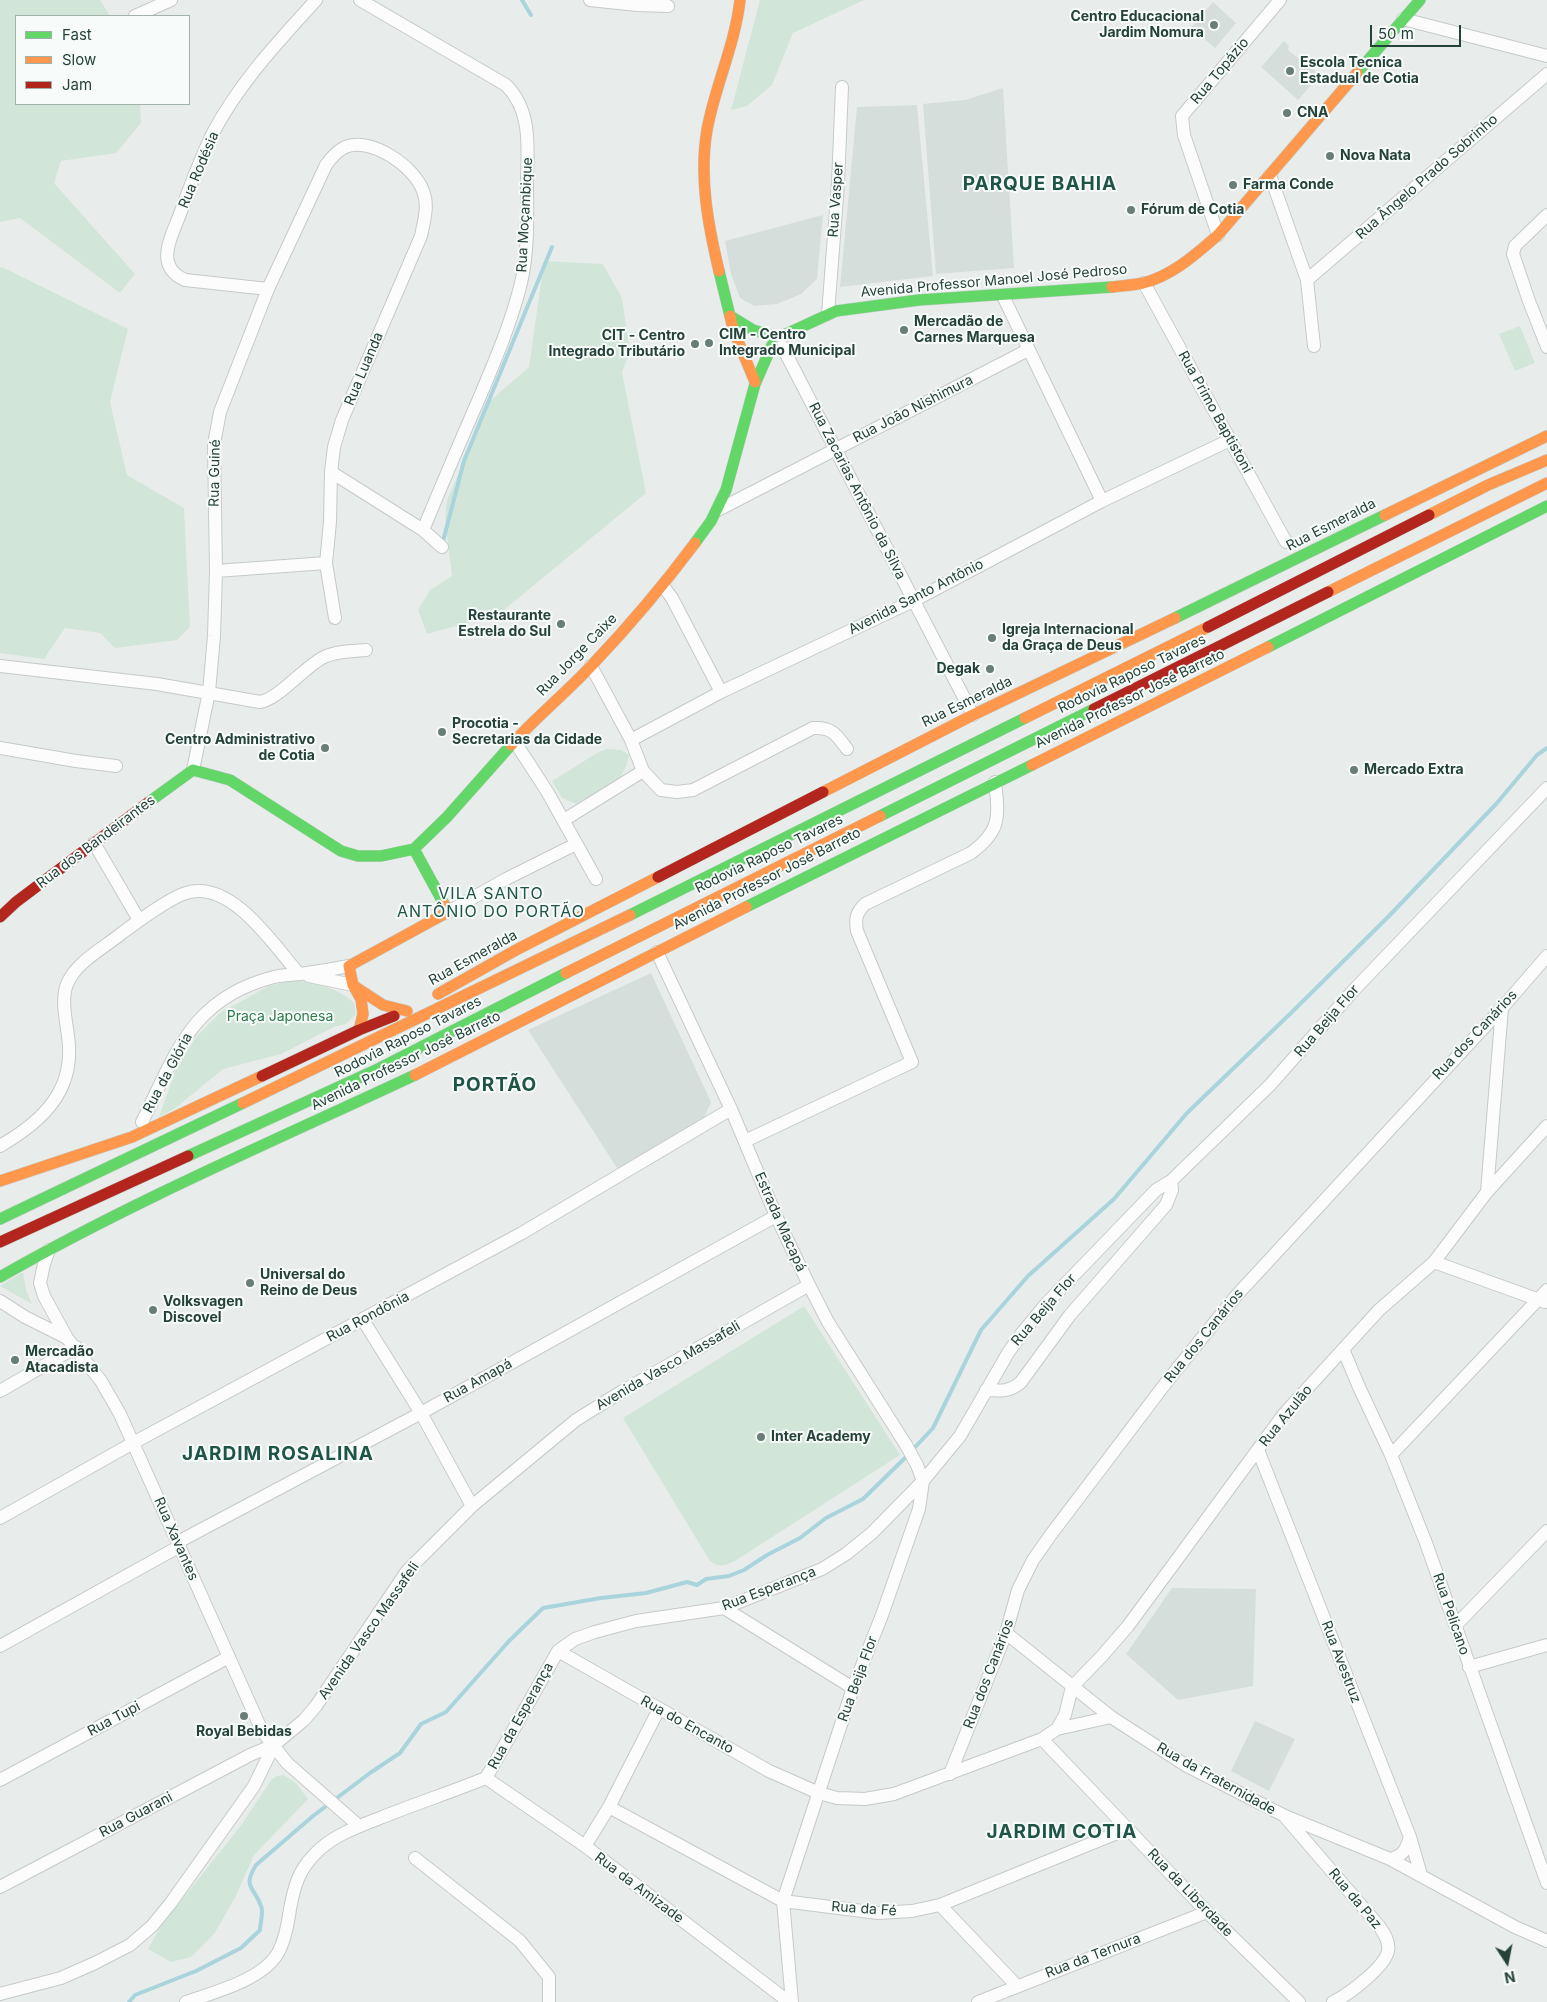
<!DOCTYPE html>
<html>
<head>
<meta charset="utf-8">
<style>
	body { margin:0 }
	#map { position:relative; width:1547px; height:2002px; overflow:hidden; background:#e8edeb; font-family:Inter,sans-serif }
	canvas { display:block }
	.legend { position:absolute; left:15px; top:15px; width:175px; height:90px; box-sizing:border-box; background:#f7fbf9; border:1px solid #a3b1ad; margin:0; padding:6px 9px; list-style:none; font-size:15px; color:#24423a }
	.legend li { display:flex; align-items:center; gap:10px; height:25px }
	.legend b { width:25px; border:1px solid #a3b1ad }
	.north { position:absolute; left:1482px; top:1937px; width:50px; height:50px; -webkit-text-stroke:4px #f7fbf9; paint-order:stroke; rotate:169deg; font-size:14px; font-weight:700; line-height:20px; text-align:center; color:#24423a }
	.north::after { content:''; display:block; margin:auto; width:18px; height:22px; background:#24423a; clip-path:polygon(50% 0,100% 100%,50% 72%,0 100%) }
	.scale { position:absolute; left:1370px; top:25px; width:91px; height:22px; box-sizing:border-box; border:2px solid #24423a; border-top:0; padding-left:6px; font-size:15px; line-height:18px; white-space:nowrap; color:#24423a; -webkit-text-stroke:4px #f7fbf9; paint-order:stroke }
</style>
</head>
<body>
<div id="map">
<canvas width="1547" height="2002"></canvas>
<ul class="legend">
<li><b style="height:6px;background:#63d668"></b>Fast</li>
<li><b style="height:6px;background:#ff974d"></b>Slow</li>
<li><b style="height:6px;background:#b3261e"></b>Jam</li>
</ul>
<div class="north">N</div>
<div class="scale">50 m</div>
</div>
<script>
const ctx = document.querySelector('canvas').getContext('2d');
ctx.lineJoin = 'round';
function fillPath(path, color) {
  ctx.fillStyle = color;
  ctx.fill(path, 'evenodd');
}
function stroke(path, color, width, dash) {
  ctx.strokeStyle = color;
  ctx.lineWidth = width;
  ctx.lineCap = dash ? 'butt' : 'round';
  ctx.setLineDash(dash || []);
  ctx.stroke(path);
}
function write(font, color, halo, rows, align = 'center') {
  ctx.font = font + ' Inter,sans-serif';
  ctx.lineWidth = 4;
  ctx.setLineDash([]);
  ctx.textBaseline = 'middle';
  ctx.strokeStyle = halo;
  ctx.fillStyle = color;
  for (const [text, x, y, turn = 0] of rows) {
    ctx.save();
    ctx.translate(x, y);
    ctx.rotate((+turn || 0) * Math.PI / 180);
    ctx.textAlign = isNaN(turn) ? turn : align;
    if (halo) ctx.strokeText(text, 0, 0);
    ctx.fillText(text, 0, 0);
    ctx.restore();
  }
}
fillPath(new Path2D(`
	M 1213,2 L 1236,23 L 1215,48 L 1191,28 Z
	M 1284,41 L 1289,46 L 1288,50 L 1320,75 L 1298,100 L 1261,67 Z
	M 1003,88 L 1014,268 L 936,274 L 923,104 L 965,100 Z
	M 917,105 L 933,276 L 840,287 L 857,107 Z
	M 823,215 L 817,279 L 801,294 L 777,304 L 754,306 L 740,298 L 731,274 L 725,241 Z
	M 651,973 L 711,1102 L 704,1118 L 619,1171 L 528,1030 Z
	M 1172,1588 L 1256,1589 L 1253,1686 L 1178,1700 L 1126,1654 Z
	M 1255,1721 L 1295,1739 L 1269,1791 L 1231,1771 Z`), '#d6dedb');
fillPath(new Path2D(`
	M 0,0 L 100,0 L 110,16 L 16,16 L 16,104 L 140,104 L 141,123 L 116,153 L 61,161 L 54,183 L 135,274 L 120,293 L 20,218 L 0,222 Z
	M 760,0 L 864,0 L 793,33 L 772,85 L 747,106 L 731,110 Z
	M 544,261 L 603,264 L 622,298 L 630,352 L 622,372 L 646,493 L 499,614 L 427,634 L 418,610 L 430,590 L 452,576 L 445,519 L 447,500 L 491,400 L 529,367 Z
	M 2,267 L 128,329 L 110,402 L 127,475 L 184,508 L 190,627 L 177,640 L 115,648 L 100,633 L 65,628 L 44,659 L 0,653 L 0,268 Z
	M 1520,326 L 1535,363 L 1515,371 L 1499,334 Z
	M 606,749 L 621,750 L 629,755 C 623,787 602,793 576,804 L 562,798 L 552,781 L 597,753 Z
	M 294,980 C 316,984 338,987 354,1003 L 356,1014 L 346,1024 L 334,1027 L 281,1054 L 223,1069 L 177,1107 L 159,1117 L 176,1069 L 196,1037 L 220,1013 L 269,986 Z
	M 23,1272 L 26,1290 L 32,1304 L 0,1286 Z
	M 804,1306 L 900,1455 L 735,1561 C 724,1566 720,1568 710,1561 L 623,1418 Z
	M 284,1775 L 296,1783 L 308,1799 L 254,1855 L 236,1896 L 214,1934 L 191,1957 L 171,1962 L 148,1949 L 161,1926 L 239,1828 L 272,1779 L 277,1776 Z`), '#d1e6d8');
stroke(new Path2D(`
	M 522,0 L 531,15
	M 442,545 L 464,461 L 552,247
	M 129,2002 L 135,1995 L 196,1971 L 241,1948 L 260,1930 C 260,1923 264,1912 261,1906 C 254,1886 242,1888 256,1865 L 313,1816 L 370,1773 L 400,1753 L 421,1724 L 446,1712 L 509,1641 L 543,1608 L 601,1598 L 646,1593 L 687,1582 L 697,1585 L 706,1579 L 729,1576 L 744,1570 L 767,1555 L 800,1538 L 826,1518 L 863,1499 L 905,1458 L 933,1428 L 981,1330 L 1028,1276 L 1114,1199 L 1187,1113 L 1291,1013 L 1389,916 L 1497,803 L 1537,755 L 1547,748`), '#a9d4db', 4);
const street = new Path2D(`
	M 360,0 L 506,85 C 531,110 528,144 527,178 C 527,212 529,249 521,283 C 511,324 494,363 478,401 C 459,444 441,487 423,530
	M 590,0 L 637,5 L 668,6
	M 135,16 L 171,0
	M 1403,19 L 1547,56
	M 1270,175 L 1307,280 L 1314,346
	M 1547,215 L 1515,246 L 1513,254 L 1529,301 L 1547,347
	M 1218,235 L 1184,135 L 1182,116 L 1280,0
	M 1307,280 L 1547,74
	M 1144,283 L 1286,542
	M 268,289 L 185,280 C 154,266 171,238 180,214 C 190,187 200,159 213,133 C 239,83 279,41 316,0
	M 1003,296 L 1102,501
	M 828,314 L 838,184 L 842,87
	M 782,346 L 973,715
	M 331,472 L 423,530 L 442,547
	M 718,510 L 1028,350
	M 216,571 L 326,563
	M 663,586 L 672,598 L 721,692
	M 0,666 L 157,684 L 260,702 C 279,699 304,667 324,657 C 336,651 352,651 366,650
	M 591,666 L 631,740 L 643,771 L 661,790 L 677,792 L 693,790 L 813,728 C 832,727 836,734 847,749
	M 631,740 L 721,692 L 913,601 L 1102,501 L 1230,440
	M 515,742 L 548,793 L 596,879
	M 0,748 L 76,761 L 116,766
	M 193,770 L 209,692 L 214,636 L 216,571 L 214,444 L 220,412 L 268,289 L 326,165 C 331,158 337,151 345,147 C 371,136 415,167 423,191 C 429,205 424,221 421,236 L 342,420 L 334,447 L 331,472 L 330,522 L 326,563 L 335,618
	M 564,820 L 643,771
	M 94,843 L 139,920
	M 448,912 L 506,879 L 576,844
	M 657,952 L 731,1109 L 776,1216 L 809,1285 L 828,1322 L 906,1445 L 917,1465 L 923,1481 L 919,1509 L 882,1615 L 853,1688 L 783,1901 L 792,2002
	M 309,976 L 353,985
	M 142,1122 C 176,1054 191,998 274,977 C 282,975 291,975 300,974 C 316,972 333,969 349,966
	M 745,1141 L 912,1062 L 857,931 C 855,919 856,913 865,904 L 971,853 C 1001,831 999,817 995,782
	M 0,1146 C 43,1121 76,1090 68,1036 C 66,1020 61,999 67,984 C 77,961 104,948 122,933 C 137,922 169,898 186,893 C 231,879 273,944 299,974
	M 1487,1192 L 1502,1008
	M 49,1250 L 44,1264 L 40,1283 L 44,1296 L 67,1338 L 101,1381 L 120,1414 L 262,1731 L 287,1763 L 359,1826
	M 1434,1262 L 1545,1302
	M 0,1301 L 25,1317 L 67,1338
	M 363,1320 L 421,1413 L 472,1506
	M 1343,1349 L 1359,1387 L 1391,1455 L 1426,1543 L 1547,1883
	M 986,1390 C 1000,1391 1010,1392 1021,1382 L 1070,1315 L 1166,1205 L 1172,1190 L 1171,1181
	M 0,1391 L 76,1347
	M 1258,1450 L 1410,1837 L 1421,1875
	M 1391,1455 L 1547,1290
	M 0,1518 L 133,1443 L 522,1233 L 731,1109
	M 178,1542 L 421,1413 L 776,1216
	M 724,1608 L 853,1688
	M 1456,1625 L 1547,1531
	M 1006,1633 L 1111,1717
	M 0,1646 L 180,1546
	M 558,1651 L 769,1771 L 819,1793 L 837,1798 L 865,1799 L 894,1794 L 1042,1739 L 1057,1729 L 1111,1717 L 1187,1766 L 1285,1816 L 1390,1859 L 1515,1927 L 1547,1941
	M 1469,1667 L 1547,1645
	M 1057,1729 L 1065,1715 L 1072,1687 L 1102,1656 L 1128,1626 L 1284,1414 L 1379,1310 L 1434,1262 L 1487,1192 L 1547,1126
	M 1042,1739 L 1207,1912 L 1299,2002
	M 950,1774 L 1006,1633 L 1018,1590 L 1033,1560 L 1052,1533 L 1168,1380 L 1236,1296 L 1502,1008 L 1547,956
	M 486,1778 L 585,1846 L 789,2002
	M 0,1780 L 229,1657
	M 609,1807 L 783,1901 L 878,1913 L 912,1911 L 940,1905 L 1127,1829
	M 1286,1818 L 1379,1926 C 1384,1933 1390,1942 1388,1951 C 1385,1967 1348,1995 1333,2002
	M 585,1846 L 609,1807 L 659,1709
	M 415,1858 L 520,1941 L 549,1977 L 549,2002
	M 1390,1859 C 1403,1856 1406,1850 1410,1837
	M 0,1887 L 250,1755 L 274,1745
	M 940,1905 L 1017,1986
	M 0,1994 L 61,1978 L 95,1963 L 130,1945 L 152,1926 L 170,1904 L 254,1786 L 274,1745 L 304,1720 L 316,1706 L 407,1571 L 472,1506 L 576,1420 L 621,1392 L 809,1285
	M 186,2002 C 215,1992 262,1980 278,1953 C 285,1940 288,1924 290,1909 C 294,1888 298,1871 314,1855 C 331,1836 357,1827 380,1818 C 415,1804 451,1792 486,1778 L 558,1651 L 575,1639 L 595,1632 L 636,1621 L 724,1608 L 822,1569 L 846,1554 L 872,1533 L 923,1481 L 960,1436 L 1008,1353 L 1022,1333 L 1046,1304 L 1156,1190 L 1171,1181 L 1270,1085 L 1352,992 L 1547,788
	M 978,2002 L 1207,1912`);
const fast = new Path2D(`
	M 1357,73 L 1420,0
	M 719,271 L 730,316 L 753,330 L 771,335
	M 784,335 L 836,311 L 919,300 L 1112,287
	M 695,543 L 711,521 L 726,490 L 755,384 L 772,345
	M 1175,618 L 1385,515
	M 1268,647 L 1547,506
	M 149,802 L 193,770 L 230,780 L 341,851 L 358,856 L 381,856 L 414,849 L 447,817 L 511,745
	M 880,816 L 1094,709
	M 414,849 L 444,904
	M 746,907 L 1032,765
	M 630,915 L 1025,718
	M 188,1156 L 378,1069 L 566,973
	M 0,1219 L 243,1103
	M 0,1277 C 133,1201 276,1140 415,1075`);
const slow = new Path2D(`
	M 719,271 C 708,225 699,177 707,130 C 715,86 735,45 740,0
	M 1112,287 C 1122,286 1133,285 1143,283 C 1172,276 1196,254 1218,235 L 1357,73
	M 730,316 L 733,329 L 755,382
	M 1385,515 L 1547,436
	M 1429,515 L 1488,485 L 1547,460
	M 1328,592 L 1547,483
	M 1025,718 L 1208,627
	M 511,745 C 536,717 566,693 592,665 C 629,626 663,586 695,543
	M 1032,765 L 1268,647
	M 823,792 L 973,715 L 1175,618
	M 566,973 L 880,816
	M 354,986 L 383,1005 L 407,1011
	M 438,994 L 516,950 L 658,877
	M 359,1030 L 363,1014 L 361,999 L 353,985 L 349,966 L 448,912 L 444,904
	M 415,1075 L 746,907
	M 243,1103 L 630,915
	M 0,1181 L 132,1137 L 262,1076`);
const jam = new Path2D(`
	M 1208,627 L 1429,515
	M 1094,709 L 1328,592
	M 658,877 L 823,792
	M 0,917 L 16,902 L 149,802
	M 262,1076 L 359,1030 L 394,1016
	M 0,1242 L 188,1156`);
stroke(street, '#c5cac8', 14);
stroke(fast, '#c3cbc8', 12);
stroke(slow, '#c3cbc8', 12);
stroke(jam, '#c3cbc8', 12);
stroke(street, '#fcfcfc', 12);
stroke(fast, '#63d668', 11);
stroke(slow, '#ff974d', 11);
stroke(jam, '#b3261e', 11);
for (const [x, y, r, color] of [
	[1214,25,5,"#697e78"],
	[1290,71,5,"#697e78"],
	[1287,113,5,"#697e78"],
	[1330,156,5,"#697e78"],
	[1233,185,5,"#697e78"],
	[1131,210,5,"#697e78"],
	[904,330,5,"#697e78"],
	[709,343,5,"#697e78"],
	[695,344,5,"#697e78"],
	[561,624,5,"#697e78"],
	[992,638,5,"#697e78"],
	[990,669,5,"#697e78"],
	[442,732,5,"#697e78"],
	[325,748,5,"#697e78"],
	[1354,770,5,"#697e78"],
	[250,1283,5,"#697e78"],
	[153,1310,5,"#697e78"],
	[15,1360,5,"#697e78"],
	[761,1437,5,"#697e78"],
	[244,1716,5,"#697e78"]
]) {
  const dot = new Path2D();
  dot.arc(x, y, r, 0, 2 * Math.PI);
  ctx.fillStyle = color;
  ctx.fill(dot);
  stroke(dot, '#f7fbf9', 2);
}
write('bold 14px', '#24423a', '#f7fbf9', [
	["Centro Educacional",1204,17,"right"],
	["Jardim Nomura",1204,33,"right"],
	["Escola Tecnica",1300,63],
	["Estadual de Cotia",1300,79],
	["CNA",1297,113],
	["Nova Nata",1340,156],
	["Farma Conde",1243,185],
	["Fórum de Cotia",1141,210],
	["Mercadão de",914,322],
	["Carnes Marquesa",914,338],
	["CIM - Centro",719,335],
	["Integrado Municipal",719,351],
	["CIT - Centro",685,336,"right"],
	["Integrado Tributário",685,352,"right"],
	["Restaurante",551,616,"right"],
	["Estrela do Sul",551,632,"right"],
	["Igreja Internacional",1002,630],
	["da Graça de Deus",1002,646],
	["Degak",980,669,"right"],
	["Procotia -",452,724],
	["Secretarias da Cidade",452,740],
	["Centro Administrativo",315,740,"right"],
	["de Cotia",315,756,"right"],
	["Mercado Extra",1364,770],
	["Universal do",260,1275],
	["Reino de Deus",260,1291],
	["Volksvagen",163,1302],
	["Discovel",163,1318],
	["Mercadão",25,1352],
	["Atacadista",25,1368],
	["Inter Academy",771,1437],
	["Royal Bebidas",244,1732,"center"]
], 'left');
write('14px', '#24423a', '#f7fbf9', [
	["Rua Topázio",1220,71,-50],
	["Rua Rodésia",199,170,-67],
	["Rua Ângelo Prado Sobrinho",1427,177,-41],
	["Rua Vasper",836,200,-86],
	["Rua Moçambique",525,215,-87],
	["Avenida Professor Manoel José Pedroso",994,281,-5],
	["Rua Luanda",364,369,-67],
	["Rua João Nishimura",913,409,-27],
	["Rua Primo Baptistoni",1215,412,61],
	["Rua Guiné",215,473,-89],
	["Rua Zacarias Antônio da Silva",857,491,63],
	["Rua Esmeralda",1331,525,-27],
	["Avenida Santo Antônio",916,597,-27],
	["Rua Jorge Caixe",577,655,-46],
	["Rodovia Raposo Tavares",1132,674,-26],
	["Avenida Professor José Barreto",1130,699,-26],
	["Rua Esmeralda",967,702,-26],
	["Rua dos Bandeirantes",96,842,-37],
	["Rodovia Raposo Tavares",769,854,-26],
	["Avenida Professor José Barreto",767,879,-27],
	["Rua Esmeralda",473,958,-29],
	["Rua Beija Flor",1327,1021,-49],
	["Rua dos Canários",1475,1035,-47],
	["Rodovia Raposo Tavares",408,1037,-27],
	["Avenida Professor José Barreto",406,1061,-26],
	["Rua da Glória",168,1073,-62],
	["Estrada Macapá",780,1222,66],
	["Rua Beija Flor",1044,1310,-49],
	["Rua Rondônia",368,1317,-28],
	["Rua dos Canários",1204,1336,-51],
	["Avenida Vasco Massafeli",668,1366,-30],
	["Rua Amapá",478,1381,-29],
	["Rua Azulão",1286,1416,-51],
	["Rua Xavantes",176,1539,66],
	["Rua Esperança",769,1589,-21],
	["Rua Pelicano",1451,1614,71],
	["Avenida Vasco Massafeli",369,1631,-55],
	["Rua Avestruz",1341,1662,69],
	["Rua dos Canários",989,1674,-69],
	["Rua Beija Flor",858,1679,-70],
	["Rua da Esperança",521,1716,-61],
	["Rua Tupi",114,1719,-28],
	["Rua do Encanto",687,1725,29],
	["Rua da Fraternidade",1216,1779,29],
	["Rua Guarani",136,1815,-28],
	["Rua da Amizade",639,1888,37],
	["Rua da Liberdade",1190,1893,46],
	["Rua da Paz",1355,1899,50],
	["Rua da Fé",864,1909,4],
	["Rua da Ternura",1093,1956,-21]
]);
write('14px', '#2d7a4b', '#f7fbf9', [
	["Praça Japonesa",280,1017]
]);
ctx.letterSpacing = '1px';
write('16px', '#1f5548', '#f7fbf9', [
	["VILA SANTO",491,894],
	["ANTÔNIO DO PORTÃO",491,912]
]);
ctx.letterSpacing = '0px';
ctx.letterSpacing = '1px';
write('bold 19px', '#1f5548', '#f7fbf9', [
	["PARQUE BAHIA",1040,184],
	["PORTÃO",495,1085],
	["JARDIM ROSALINA",278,1454],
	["JARDIM COTIA",1062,1832]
]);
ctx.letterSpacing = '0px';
</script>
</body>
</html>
